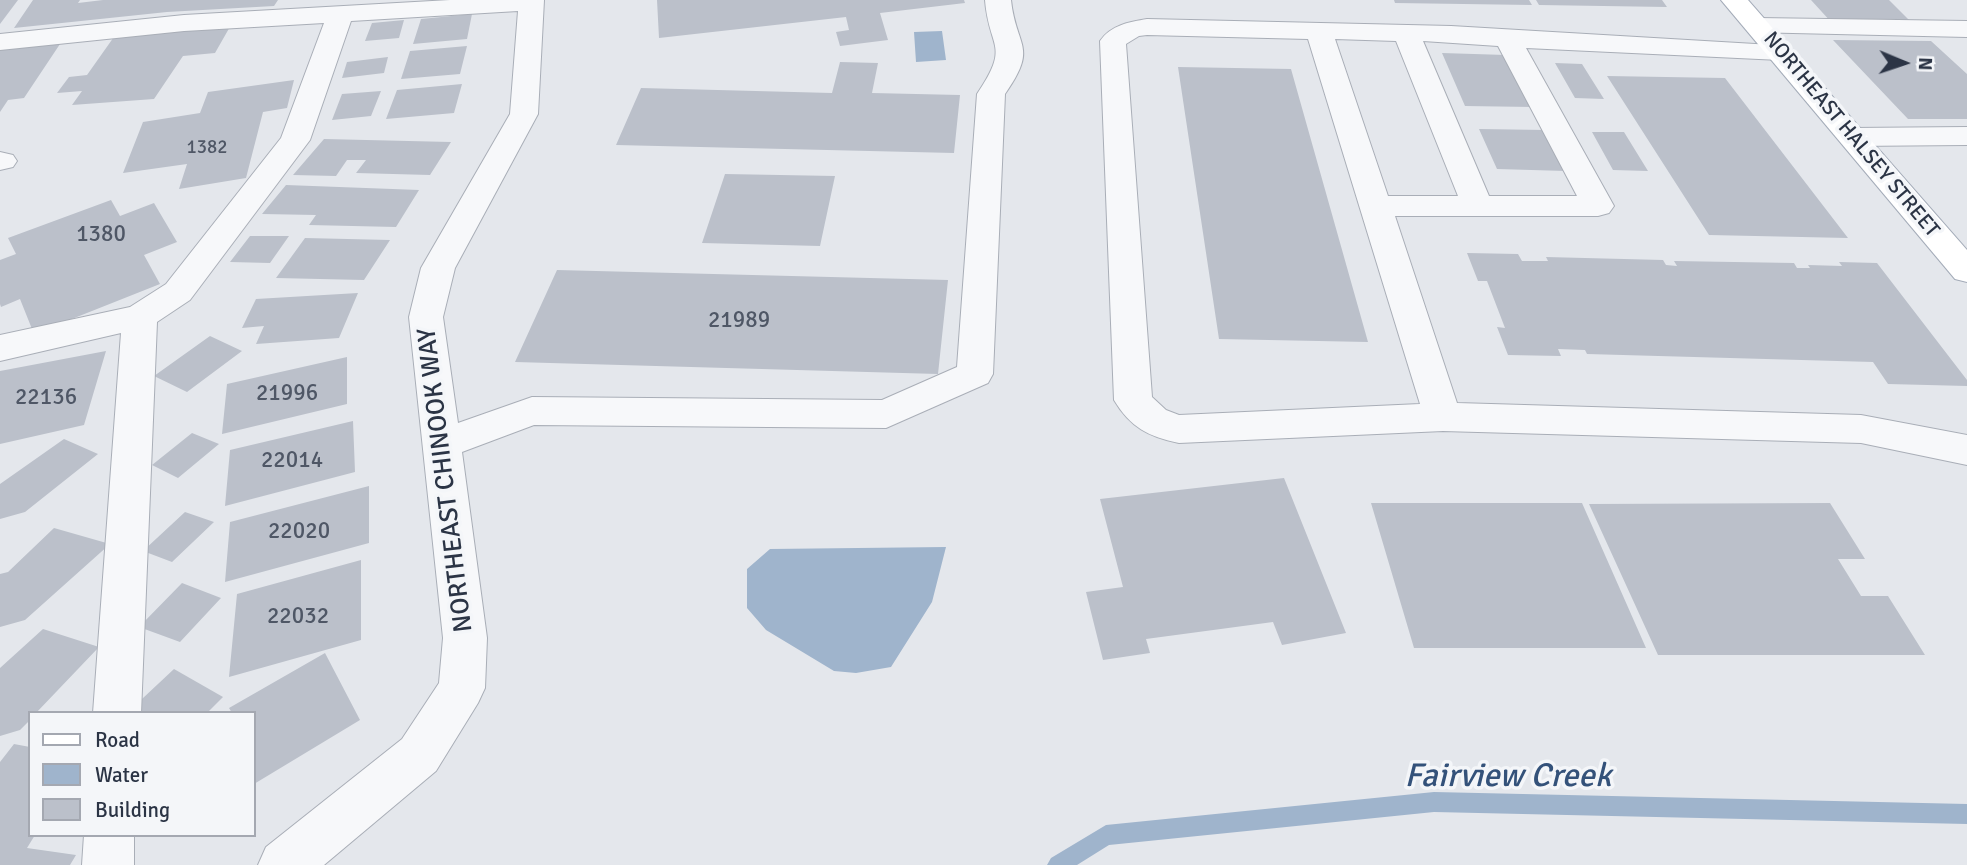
<!DOCTYPE html>
<html>
<head>
<meta charset="utf-8">
<style>
	body { margin:0 }
	#map { position:relative; width:1967px; height:865px; overflow:hidden; background:#e4e7ec; font-family:Signika,sans-serif }
	canvas { display:block }
	.legend { position:absolute; left:28px; top:711px; width:228px; height:126px; box-sizing:border-box; background:#f4f6f9; border:2px solid #a4a8b1; margin:0; padding:9px 12px; list-style:none; font-size:21px; color:#2b3445 }
	.legend li { display:flex; align-items:center; gap:14px; height:35px }
	.legend b { width:35px; border:2px solid #a4a8b1 }
	.north { position:absolute; left:1869px; top:28px; width:70px; height:70px; -webkit-text-stroke:5px #f4f6f9; paint-order:stroke; rotate:92deg; font-size:19px; font-weight:700; line-height:28px; text-align:center; color:#2b3445 }
	.north::after { content:''; display:block; margin:auto; width:24px; height:32px; background:#2b3445; clip-path:polygon(50% 0,100% 100%,50% 72%,0 100%) }
</style>
</head>
<body>
<div id="map">
<canvas width="1967" height="865"></canvas>
<ul class="legend">
<li><b style="height:9px;background:#fff"></b>Road</li>
<li><b style="height:19px;background:#9fb4cc"></b>Water</li>
<li><b style="height:19px;background:#bbc0ca"></b>Building</li>
</ul>
<div class="north">N</div>
</div>
<script>
const ctx = document.querySelector('canvas').getContext('2d');
ctx.lineJoin = 'round';
function fillPath(path, color) {
  ctx.fillStyle = color;
  ctx.fill(path, 'evenodd');
}
function stroke(path, color, width, dash) {
  ctx.strokeStyle = color;
  ctx.lineWidth = width;
  ctx.lineCap = dash ? 'butt' : 'round';
  ctx.setLineDash(dash || []);
  ctx.stroke(path);
}
function write(font, color, halo, rows, align = 'center') {
  ctx.font = font + ' Signika,sans-serif';
  ctx.lineWidth = 7;
  ctx.setLineDash([]);
  ctx.textBaseline = 'middle';
  ctx.strokeStyle = halo;
  ctx.fillStyle = color;
  for (const [text, x, y, turn = 0] of rows) {
    ctx.save();
    ctx.translate(x, y);
    ctx.rotate((+turn || 0) * Math.PI / 180);
    ctx.textAlign = isNaN(turn) ? turn : align;
    if (halo) ctx.strokeText(text, 0, 0);
    ctx.fillText(text, 0, 0);
    ctx.restore();
  }
}
fillPath(new Path2D(`
	M 942,31 L 946,60 L 916,62 L 914,32 Z
	M 946,547 L 932,602 L 891,667 L 856,673 L 834,671 L 766,630 L 747,608 L 747,569 L 770,549 Z`), '#9fb4cc');
fillPath(new Path2D(`
	M 1434,792 L 1967,804 L 1967,824 L 1434,812 L 1109,845 L 1077,865 L 1047,865 L 1051,858 L 1106,825 Z`), '#9fb4cc');
fillPath(new Path2D(`
	M 0,0 L 18,0 L 0,24 Z
	M 33,0 L 80,0 L 78,3 L 103,0 L 278,0 L 274,6 L 167,12 L 14,28 Z
	M 657,0 L 964,0 L 965,3 L 880,13 L 888,40 L 840,46 L 836,32 L 849,30 L 846,17 L 659,38 Z
	M 1394,0 L 1529,0 L 1532,5 L 1395,3 Z
	M 1536,0 L 1662,0 L 1667,7 L 1539,5 Z
	M 1811,0 L 1889,0 L 1912,23 L 1832,23 Z
	M 472,14 L 467,39 L 413,44 L 421,19 Z
	M 404,20 L 399,38 L 365,41 L 372,23 Z
	M 231,25 L 215,53 L 183,56 L 154,99 L 72,105 L 82,91 L 57,93 L 69,77 L 87,75 L 116,34 Z
	M 1833,40 L 1931,41 L 1967,74 L 1967,119 L 1908,119 Z
	M 60,44 L 24,98 L 8,100 L 0,112 L 0,49 Z
	M 467,46 L 460,74 L 401,79 L 410,51 Z
	M 1442,53 L 1506,55 L 1533,107 L 1465,106 Z
	M 388,57 L 384,73 L 342,78 L 347,62 Z
	M 840,62 L 878,63 L 872,93 L 960,95 L 954,153 L 616,145 L 641,88 L 832,93 Z
	M 1555,63 L 1582,64 L 1604,99 L 1575,98 Z
	M 1178,67 L 1291,69 L 1368,342 L 1219,339 Z
	M 1607,76 L 1725,78 L 1848,238 L 1709,235 Z
	M 294,80 L 287,108 L 263,112 L 246,178 L 179,189 L 187,164 L 123,173 L 143,122 L 200,113 L 208,92 Z
	M 462,84 L 454,113 L 386,119 L 397,90 Z
	M 381,91 L 371,116 L 332,120 L 342,94 Z
	M 1479,129 L 1545,130 L 1566,171 L 1497,169 Z
	M 1592,132 L 1624,132 L 1648,171 L 1613,170 Z
	M 324,139 L 451,142 L 430,175 L 356,173 L 366,160 L 347,160 L 336,176 L 293,175 Z
	M 725,174 L 835,176 L 820,246 L 702,243 Z
	M 286,185 L 419,190 L 396,227 L 309,225 L 316,215 L 262,214 Z
	M 111,200 L 120,216 L 154,203 L 177,242 L 144,255 L 160,284 L 34,334 L 20,299 L 1,307 L 0,304 L 0,260 L 16,254 L 8,238 Z
	M 250,236 L 289,236 L 270,263 L 230,262 Z
	M 305,238 L 390,240 L 364,280 L 276,278 Z
	M 1467,253 L 1518,254 L 1522,261 L 1548,261 L 1546,257 L 1663,260 L 1666,265 L 1677,266 L 1674,261 L 1794,263 L 1797,268 L 1810,268 L 1808,265 L 1842,266 L 1839,262 L 1877,263 L 1967,380 L 1967,386 L 1888,384 L 1873,362 L 1587,354 L 1585,350 L 1558,349 L 1561,356 L 1508,355 L 1497,327 L 1505,328 L 1487,281 L 1478,281 Z
	M 557,270 L 948,280 L 938,374 L 515,362 Z
	M 358,293 L 339,338 L 256,344 L 264,326 L 242,328 L 256,299 Z
	M 210,336 L 242,351 L 187,392 L 154,376 Z
	M 106,351 L 84,425 L 0,444 L 0,371 Z
	M 347,357 L 347,404 L 222,434 L 227,384 Z
	M 353,421 L 355,472 L 225,506 L 230,450 Z
	M 192,433 L 219,444 L 178,478 L 152,465 Z
	M 64,439 L 98,454 L 25,512 L 0,519 L 0,484 Z
	M 1284,478 L 1346,633 L 1282,645 L 1273,622 L 1146,639 L 1150,653 L 1103,660 L 1086,592 L 1123,587 L 1100,499 Z
	M 369,486 L 369,543 L 225,582 L 230,522 Z
	M 1371,503 L 1582,503 L 1646,648 L 1414,648 Z
	M 1830,503 L 1865,559 L 1838,559 L 1861,596 L 1888,596 L 1925,655 L 1658,655 L 1589,504 Z
	M 185,512 L 214,522 L 172,562 L 143,551 Z
	M 54,528 L 110,544 L 25,620 L 0,627 L 0,574 L 8,572 Z
	M 361,560 L 361,640 L 229,677 L 237,594 Z
	M 182,583 L 221,598 L 180,642 L 139,627 Z
	M 43,629 L 99,647 L 36,713 L 30,713 L 30,720 L 20,730 L 0,736 L 0,668 Z
	M 325,653 L 360,720 L 254,784 L 254,713 L 232,713 L 229,708 Z
	M 174,669 L 223,697 L 207,713 L 127,713 Z
	M 14,744 L 30,747 L 30,835 L 35,835 L 27,848 L 76,855 L 70,865 L 0,865 L 0,762 Z`), '#bbc0ca');
const minor = new Path2D(`
	M 450,0 L 544,0 L 538,114 L 455,268 L 443,317 L 458,423 L 532,397 L 882,400 L 957,367 L 977,94 C 1011,44 989,50 985,0 L 1011,0 C 1016,48 1039,46 1005,94 L 993,374 L 988,383 L 886,428 L 534,425 L 462,452 L 487,638 L 485,688 L 478,703 L 436,771 L 324,865 L 258,865 L 266,847 L 402,739 L 439,683 L 443,638 L 409,317 L 421,268 L 510,114 L 518,11 L 351,21 L 310,140 L 190,300 L 157,322 L 141,713 L 93,713 L 121,333 L 0,361 L 0,335 L 130,307 L 166,284 L 281,138 L 324,23 L 184,31 L 0,50 L 0,34 L 184,15 Z
	M 1758,18 L 1967,21 L 1967,37 L 1749,32 L 1745,26 L 1749,20 Z
	M 1147,19 L 1451,26 L 1789,46 L 1793,52 L 1789,58 L 1780,60 L 1526,48 L 1614,206 L 1609,213 L 1598,216 L 1395,216 L 1457,403 L 1861,415 L 1967,435 L 1967,465 L 1861,443 L 1443,431 L 1179,443 C 1149,437 1130,427 1114,400 L 1100,41 C 1111,25 1129,22 1147,19 ZM 1147,35 L 1308,39 L 1420,404 L 1179,415 L 1166,410 L 1152,397 L 1126,44 L 1139,36 ZM 1335,39 L 1396,41 L 1458,196 L 1388,196 ZM 1423,41 L 1498,46 L 1577,196 L 1489,196 Z
	M 1967,127 L 1967,145 L 1852,146 L 1842,143 L 1837,137 L 1842,131 L 1852,128 Z
	M 0,152 L 13,155 L 17,161 L 13,167 L 0,170 Z
	M 84,835 L 134,835 L 134,865 L 82,865 Z`);
const major = new Path2D(`
	M 1721,0 L 1748,0 L 1967,250 L 1967,282 L 1955,279 Z`);
stroke(minor, '#a9aeb7', 2);
stroke(major, '#a3abb8', 2);
fillPath(minor, '#f7f8fa');
fillPath(major, '#fff');
write('19px', '#4f5766', null, [
	["1382",207,148]
]);
write('21px', '#2b3445', '#f4f6f9', [
	["NORTHEAST HALSEY STREET",1851,135,50]
]);
write('23px', '#4f5766', null, [
	["1380",101,235],
	["21989",739,321],
	["21996",287,394],
	["22136",46,398],
	["22014",292,461],
	["22020",299,532],
	["22032",298,617]
]);
write('26px', '#2b3445', '#f4f6f9', [
	["NORTHEAST CHINOOK WAY",446,480,-97]
]);
write('italic 33px', '#34527a', '#f4f6f9', [
	["Fairview Creek",1508,777]
]);
</script>
</body>
</html>
